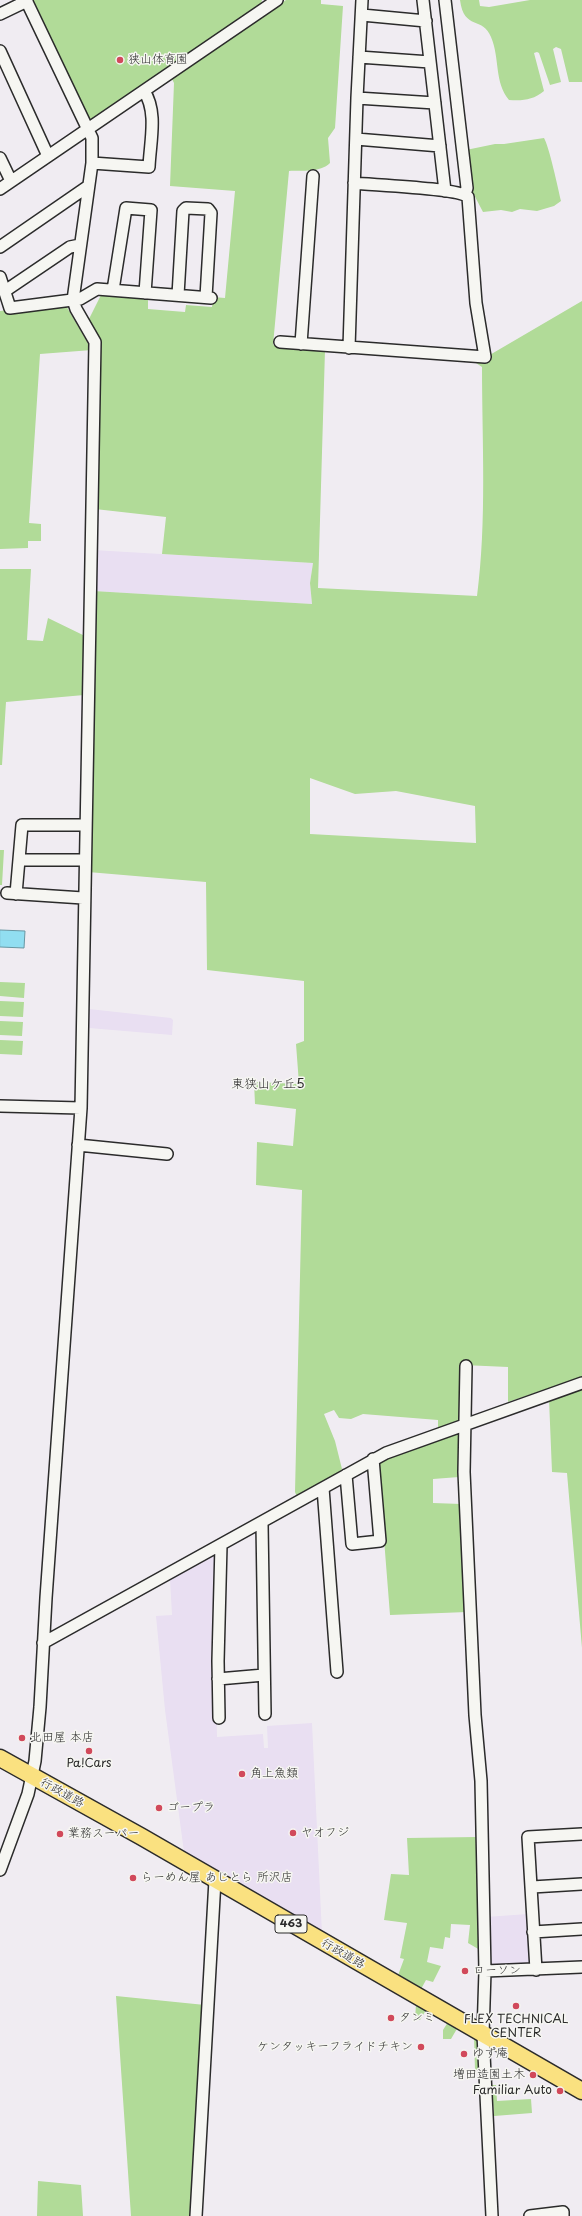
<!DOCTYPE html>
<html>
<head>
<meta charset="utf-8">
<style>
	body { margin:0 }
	canvas { display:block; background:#f0ecf2 }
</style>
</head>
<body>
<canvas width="582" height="2216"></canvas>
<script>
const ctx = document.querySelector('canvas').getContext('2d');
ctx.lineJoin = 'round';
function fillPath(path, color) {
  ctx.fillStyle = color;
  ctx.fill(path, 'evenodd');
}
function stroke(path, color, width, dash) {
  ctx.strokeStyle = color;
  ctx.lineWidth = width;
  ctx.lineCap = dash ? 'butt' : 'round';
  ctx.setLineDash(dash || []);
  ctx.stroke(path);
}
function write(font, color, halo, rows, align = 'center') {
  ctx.font = font + ' "Playpen Sans","Klee One",sans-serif';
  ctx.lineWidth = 3;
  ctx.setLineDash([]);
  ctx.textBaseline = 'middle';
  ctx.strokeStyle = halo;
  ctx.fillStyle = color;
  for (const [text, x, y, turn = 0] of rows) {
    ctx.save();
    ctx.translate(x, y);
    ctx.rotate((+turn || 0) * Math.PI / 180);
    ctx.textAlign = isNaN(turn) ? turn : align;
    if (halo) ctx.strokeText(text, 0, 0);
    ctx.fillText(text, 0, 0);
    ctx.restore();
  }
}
fillPath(new Path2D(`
	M 93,550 L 313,563 L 310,583 L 312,604 L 93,591 Z
	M 89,1009 L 171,1018 L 173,1020 L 172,1035 L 89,1028 Z
	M 216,1552 L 215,1661 L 217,1737 L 263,1734 L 264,1748 L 268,1748 L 267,1726 L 312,1723 L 322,1934 L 184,1852 L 165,1710 L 156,1616 L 172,1615 L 170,1579 Z
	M 528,1914 L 530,1966 L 489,1968 L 486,1917 Z`), '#e9dff2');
fillPath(new Path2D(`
	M 31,0 L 262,0 L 261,4 L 92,119 L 88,118 Z
	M 286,0 L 321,0 L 321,4 L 343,6 L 335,128 L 328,138 L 330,163 C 320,173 302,170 289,171 L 273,345 L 325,350 L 318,588 L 477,596 C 487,521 482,442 482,367 L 476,363 L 582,301 L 582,1377 L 508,1402 L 508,1367 L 463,1365 L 461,1420 L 438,1428 L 438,1420 L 363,1414 L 351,1419 L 339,1418 L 334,1410 L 324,1414 L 335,1441 L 342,1469 L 339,1473 L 297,1497 L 295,1492 L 302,1190 L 256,1185 L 257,1142 L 293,1146 L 296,1109 L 255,1104 L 254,1082 L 299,1084 L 296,1044 L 304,1041 L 304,981 L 207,970 L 206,882 L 88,872 L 93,591 L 312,604 L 310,583 L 313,563 L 162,554 L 166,517 L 95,509 L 98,349 L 88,321 L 102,293 L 148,297 L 148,309 L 185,312 L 186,305 L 212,307 L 213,297 L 225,298 L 235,191 L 170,186 L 174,83 L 172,79 ZM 310,778 L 355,794 L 396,791 L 475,806 L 476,843 L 310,834 Z
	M 460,0 L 479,0 L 480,6 L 489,7 L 530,0 L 582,0 L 582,82 L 569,82 L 561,49 L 556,47 L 553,49 L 561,82 L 550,85 L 539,53 L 537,52 L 534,53 L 544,91 C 533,100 523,101 509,100 C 494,82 500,58 491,37 C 483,16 464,31 460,0 Z
	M 544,138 C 549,146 558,188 561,201 L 554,206 L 537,211 L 520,209 L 512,212 L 501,210 L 483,212 L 472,191 L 466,150 L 495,144 L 504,144 Z
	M 65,304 L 92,350 L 40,354 L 29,523 L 41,524 L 41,541 L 28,541 L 28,548 L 0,549 L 0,311 Z
	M 0,569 L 31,569 L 27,640 L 43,641 L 48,618 L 85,636 L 84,695 L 6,702 L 2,765 L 0,765 Z
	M 0,850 L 4,850 L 2,885 L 0,885 Z
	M 0,982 L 25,983 L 24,998 L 0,996 Z
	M 0,1001 L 24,1002 L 23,1017 L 0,1016 Z
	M 0,1021 L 23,1022 L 22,1036 L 0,1035 Z
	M 0,1040 L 23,1041 L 22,1055 L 0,1054 Z
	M 582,1388 L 582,1648 L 567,1473 L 552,1472 L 549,1399 Z
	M 455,1431 L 461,1435 L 459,1477 L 433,1479 L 433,1503 L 461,1504 L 467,1612 L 390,1615 L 378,1463 Z
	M 477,1837 L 480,1950 L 468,1943 L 470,1925 L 451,1924 L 450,1938 L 445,1937 L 443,1949 L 430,1947 L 427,1962 L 441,1966 L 433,1982 L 426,1980 L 420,1991 L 397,1978 L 404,1959 L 400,1958 L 407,1923 L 384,1920 L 391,1874 L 409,1875 L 407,1838 Z
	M 116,1996 L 205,2005 L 193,2216 L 131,2216 Z
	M 416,2004 L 426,2010 L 420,2020 L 415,2020 Z
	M 448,2022 L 458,2027 L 451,2039 L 443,2039 L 443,2030 Z
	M 474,2037 L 478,2041 L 479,2076 L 478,2070 L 475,2070 Z
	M 492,2085 L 496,2085 L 497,2101 L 531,2099 L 532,2113 L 494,2116 Z
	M 38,2181 L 81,2185 L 83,2216 L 37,2216 Z`), '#b1db98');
const water = new Path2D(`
	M 0,930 L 25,931 L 24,948 L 0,947 Z`);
fillPath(water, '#91def1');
stroke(water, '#6896a2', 1);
const minor = new Path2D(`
	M 423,0 L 445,191
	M 445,0 L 467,188 L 465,194
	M 0,14 L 27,1
	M 362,15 L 426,21
	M 0,51 L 48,156
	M 359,57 L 430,62
	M 357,98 L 435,103
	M 356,139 L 440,146
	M 0,158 L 11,181
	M 92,163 L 149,167 C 150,142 158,112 144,91
	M 0,189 L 277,0
	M 0,247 L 87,187
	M 0,277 L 10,308 L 80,299 L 97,289 L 211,298
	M 113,290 L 126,208 L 151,210 L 145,293
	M 5,291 L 70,247 L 80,245
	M 178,295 L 183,211 L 186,208 L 208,209 L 211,213 L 206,297
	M 280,342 L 485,357 L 476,303 L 468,197 C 459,188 372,185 354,183
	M 301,344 L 313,176
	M 349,348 L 357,98 L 362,0
	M 19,860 L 84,860
	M 7,893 L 83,898
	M 16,894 L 22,825 L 85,825
	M 0,1106 L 81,1108
	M 78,1145 L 167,1154
	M 466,1366 L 464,1472 L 475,1715 L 481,1781 L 485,1971 L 483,2034 L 492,2216
	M 346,1475 L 352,1544 L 380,1541 L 373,1459
	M 323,1488 L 337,1672
	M 262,1524 L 265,1714
	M 43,1643 L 386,1453 L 582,1383
	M 218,1679 L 264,1675
	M 219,1718 L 218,1661 L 221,1545
	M 0,1870 L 28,1794 L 35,1761 L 40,1707 L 46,1598 L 81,1108 L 95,342 L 76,309 L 73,300 L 92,163 L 92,138 L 26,0
	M 532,1887 L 582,1884
	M 533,1932 L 582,1929
	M 536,1970 L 528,1837 L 582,1834
	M 485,1971 L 582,1967
	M 196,2216 L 215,1880
	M 530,2216 L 563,2212 L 563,2216`);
const highway = new Path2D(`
	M 0,1758 L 142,1837 L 582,2091`);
stroke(minor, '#2b2b2b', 14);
stroke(highway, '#2b2b2b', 19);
stroke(minor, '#f6f6f2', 11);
stroke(highway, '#fae180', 16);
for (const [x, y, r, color] of [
	[120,60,4,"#d1495b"],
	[22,1738,4,"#d1495b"],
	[89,1751,4,"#d1495b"],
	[242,1774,4,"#d1495b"],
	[159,1808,4,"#d1495b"],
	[293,1833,4,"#d1495b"],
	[60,1834,4,"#d1495b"],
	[133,1878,4,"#d1495b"],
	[465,1971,4,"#d1495b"],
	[516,2006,4,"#d1495b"],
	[391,2018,4,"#d1495b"],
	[421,2047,4,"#d1495b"],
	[464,2054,4,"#d1495b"],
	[533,2075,4,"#d1495b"],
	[560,2091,4,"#d1495b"]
]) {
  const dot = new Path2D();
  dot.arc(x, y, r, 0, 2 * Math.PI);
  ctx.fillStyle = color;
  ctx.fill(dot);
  stroke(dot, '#f6f6f2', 1.5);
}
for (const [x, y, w] of [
	[291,1924,32]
]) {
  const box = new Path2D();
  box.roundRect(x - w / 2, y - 9, w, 18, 3);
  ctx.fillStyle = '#f6f6f2';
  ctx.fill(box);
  stroke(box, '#2b2b2b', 1);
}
write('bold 11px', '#2b2b2b', null, [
	["463",291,1924]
]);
write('12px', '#2b2b2b', '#f6f6f2', [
	["狭山体育園",128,60],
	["北田屋 本店",30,1738],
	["Pa!Cars",89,1764,"center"],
	["角上魚類",250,1774],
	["ゴープラ",167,1808],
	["ヤオフジ",301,1833],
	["業務スーパー",68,1834],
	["らーめん屋 あじとら 所沢店",141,1878],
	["ローソン",473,1971],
	["タンミ",399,2018],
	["FLEX TECHNICAL",516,2020,"center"],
	["CENTER",516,2034,"center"],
	["ケンタッキーフライドチキン",413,2047,"right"],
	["ゆず庵",472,2054],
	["増田造園土木",525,2075,"right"],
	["Familiar Auto",552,2091,"right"]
], 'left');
write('12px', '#2b2b2b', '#f6f6f2', [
	["行政道路",62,1793,29],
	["行政道路",343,1954,30]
]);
write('13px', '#2b2b2b', '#f6f6f2', [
	["東狭山ケ丘5",268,1084]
]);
</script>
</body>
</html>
